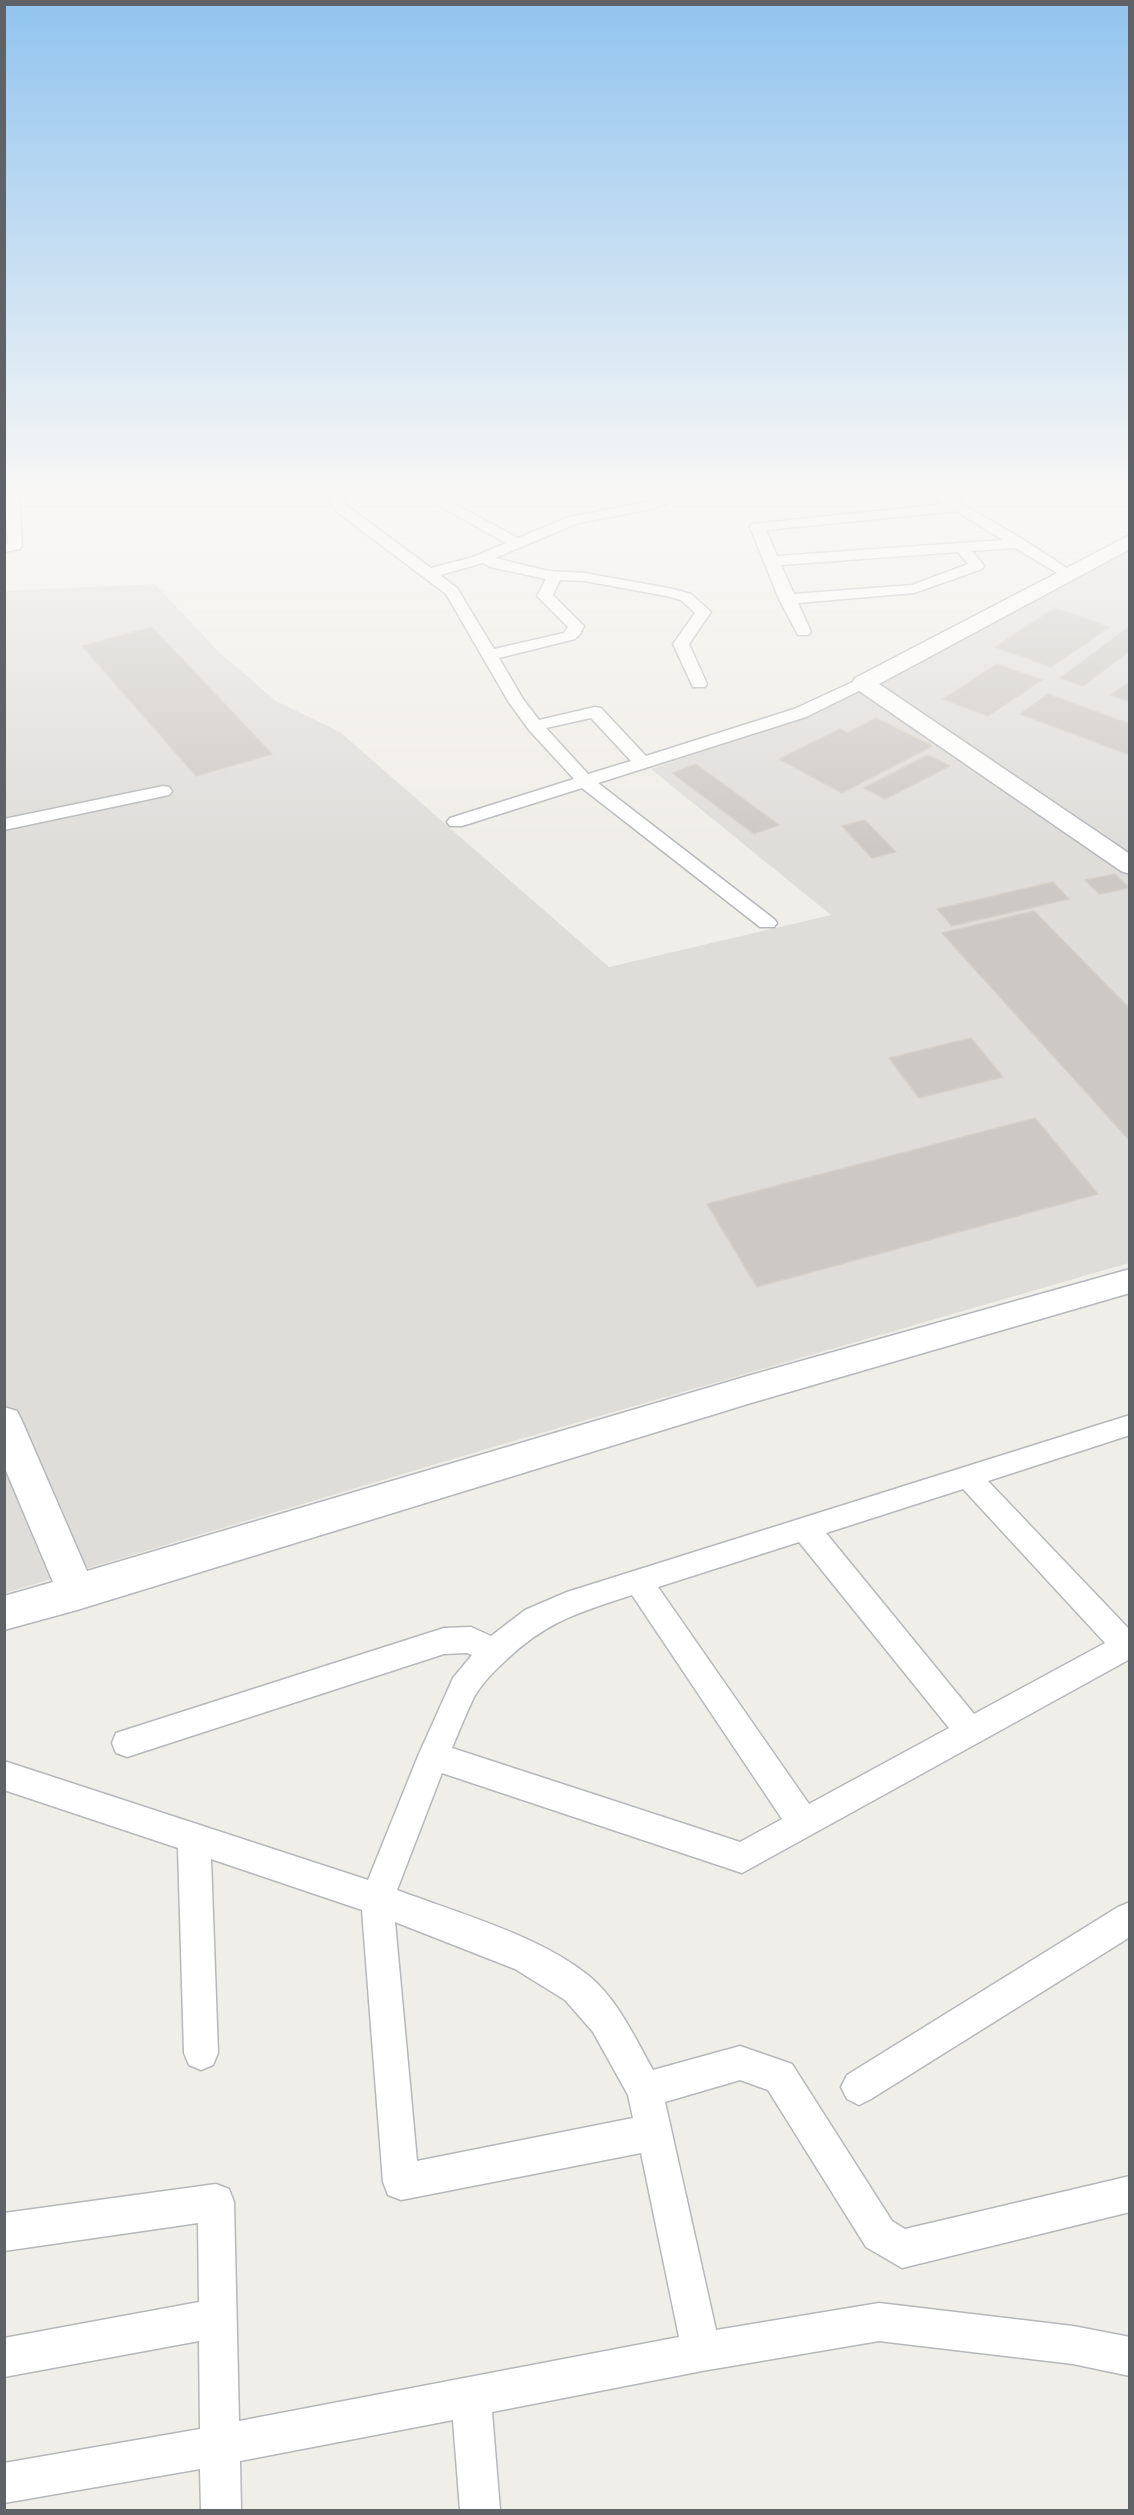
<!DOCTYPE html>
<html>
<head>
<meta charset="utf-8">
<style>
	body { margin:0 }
	#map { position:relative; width:1134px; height:2515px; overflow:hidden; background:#f0eee8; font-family:"Fira Sans Condensed",sans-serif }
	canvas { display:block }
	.frame { position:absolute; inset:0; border:6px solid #5f6367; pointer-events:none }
</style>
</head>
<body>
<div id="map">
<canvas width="1134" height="2515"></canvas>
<div class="frame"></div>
</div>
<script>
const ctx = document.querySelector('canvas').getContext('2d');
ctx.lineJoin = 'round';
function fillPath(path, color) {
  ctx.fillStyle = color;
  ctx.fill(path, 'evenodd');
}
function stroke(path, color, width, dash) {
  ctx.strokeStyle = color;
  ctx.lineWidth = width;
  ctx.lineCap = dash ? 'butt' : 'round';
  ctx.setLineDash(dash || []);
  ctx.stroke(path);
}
fillPath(new Path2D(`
	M 1129,547 L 1129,1263 L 503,1444 L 5,1593 L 4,591 L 155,584 L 220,653 L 276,701 L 340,732 L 609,967 L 831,915 L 651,769 L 801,718 L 853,695 Z`), '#dfddda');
const building = new Path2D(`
	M 1055,608 L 1110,627 L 1051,667 L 995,647 Z
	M 1130,626 L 1130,651 L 1083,686 L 1060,678 Z
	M 152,627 L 272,754 L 196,776 L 82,646 Z
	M 997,664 L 1042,680 L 988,716 L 943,699 Z
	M 1130,681 L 1130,702 L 1111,695 Z
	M 1048,694 L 1130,724 L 1130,755 L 1020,714 Z
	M 876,718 L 932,746 L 842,793 L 779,759 L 840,729 L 847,733 Z
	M 928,755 L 950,766 L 885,799 L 864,788 Z
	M 696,764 L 779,825 L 754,834 L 672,773 Z
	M 865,820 L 896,852 L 872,858 L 842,826 Z
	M 1115,874 L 1129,888 L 1099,894 L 1085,880 Z
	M 1053,882 L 1069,899 L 952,926 L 937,909 Z
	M 1034,911 L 1130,1009 L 1130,1141 L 942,933 Z
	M 971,1038 L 1003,1077 L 919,1098 L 889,1058 Z
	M 1035,1118 L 1098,1194 L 757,1287 L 707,1204 Z`);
fillPath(building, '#ccc9c5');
stroke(building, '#d5d0c7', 1.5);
const street = new Path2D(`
	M 5,495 L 19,495 L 22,546 L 20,549 L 4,552 L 4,544 L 8,543 Z
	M 328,495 L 342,495 L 347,506 L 431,568 L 473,557 L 506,543 L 420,495 L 438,495 L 518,538 L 569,517 L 645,502 L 667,495 L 690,495 L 652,509 L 578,523 L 495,558 L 548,571 L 585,573 L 673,589 L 691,594 L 711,612 L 689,644 L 707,684 L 705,687 L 693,687 L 673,644 L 695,613 L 681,600 L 666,596 L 585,581 L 560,580 L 553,595 L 584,626 L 580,634 L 575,639 L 499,658 L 523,699 L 539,720 L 595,707 L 601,708 L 646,756 L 794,709 L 857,680 L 869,680 L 871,683 L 869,686 L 806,717 L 598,783 L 774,919 L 777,923 L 774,927 L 760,927 L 582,788 L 462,826 L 450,826 L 447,822 L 450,818 L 574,779 L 529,730 L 508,701 L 446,594 L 337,512 L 329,502 ZM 483,563 L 490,567 L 546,579 L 537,596 L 568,627 L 564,633 L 494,649 L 457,588 L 440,575 ZM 591,718 L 631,761 L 588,774 L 546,728 Z
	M 947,495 L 1024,540 L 1076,574 L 1069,578 L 1064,577 L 1015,548 L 972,551 L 984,566 L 982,569 L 914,593 L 798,603 L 811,632 L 808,635 L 798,635 L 779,599 L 750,527 L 752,524 L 944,504 L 938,499 L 940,496 ZM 956,511 L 1003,540 L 777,556 L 766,530 ZM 958,552 L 968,564 L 912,585 L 794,594 L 781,565 Z
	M 163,786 L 169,787 L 172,791 L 169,795 L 4,830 L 4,819 Z
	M 1130,1415 L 1130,1435 L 988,1481 L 1130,1630 L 1130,1659 L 742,1873 L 442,1773 L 397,1890 C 455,1912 541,1936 589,1976 C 618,2000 635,2038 653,2070 L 740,2046 L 792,2064 L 892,2221 L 905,2229 L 1130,2176 L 1130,2212 L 902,2268 L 866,2247 L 768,2090 L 740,2080 L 665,2102 L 716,2330 L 879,2303 L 1073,2326 L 1130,2337 L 1130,2376 L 1073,2364 L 879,2341 L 702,2371 L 492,2412 L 500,2510 L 460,2510 L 453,2420 L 240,2461 L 241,2510 L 201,2510 L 200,2469 L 4,2503 L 4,2463 L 200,2429 L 199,2341 L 4,2377 L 4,2338 L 199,2302 L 198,2223 L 4,2251 L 4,2213 L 216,2184 L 229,2189 L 234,2202 L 239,2421 L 679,2337 L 641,2153 L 401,2200 L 388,2195 L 383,2182 L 362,1910 L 211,1859 L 218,2053 L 213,2065 L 201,2070 L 189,2065 L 184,2053 L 178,1848 L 4,1790 L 4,1761 L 368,1880 L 418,1756 L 449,1687 L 453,1678 L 472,1655 L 467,1653 L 444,1654 L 127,1757 L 116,1753 L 112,1743 L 116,1733 L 444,1628 L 471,1627 L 491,1636 L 525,1610 L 567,1592 ZM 963,1489 L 1105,1643 L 974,1714 L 826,1533 ZM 799,1542 L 949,1728 L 809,1804 L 658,1587 ZM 632,1595 L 782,1819 L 740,1842 L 452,1748 C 459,1731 466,1714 474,1697 C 481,1685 493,1672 504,1662 C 546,1621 578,1613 632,1595 ZM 395,1922 L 515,1969 L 565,2000 L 593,2032 L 628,2095 L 633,2118 L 417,2161 Z
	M 1130,1902 L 1130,1937 L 871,2099 L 859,2105 L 847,2099 L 841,2087 L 847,2075 L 1118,1907 Z`);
const secondary = new Path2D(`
	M 1130,535 L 1130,549 L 879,684 L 1130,854 L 1130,874 L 1121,871 L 855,688 L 852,683 L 855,678 Z
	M 1130,1269 L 1130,1293 L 751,1403 L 77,1610 L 4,1630 L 4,1596 L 53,1582 L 4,1466 L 4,1407 L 17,1411 L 22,1421 L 87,1571 L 751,1375 Z`);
stroke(street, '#b5b8bb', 3);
stroke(secondary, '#b4b7bb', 3);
fillPath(street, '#fff');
fillPath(secondary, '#fff');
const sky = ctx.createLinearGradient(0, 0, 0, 848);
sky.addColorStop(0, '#91c4ef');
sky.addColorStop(0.58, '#f8f7f5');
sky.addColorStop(1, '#f8f7f500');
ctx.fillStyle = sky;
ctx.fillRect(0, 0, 1134, 848);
</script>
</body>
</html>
